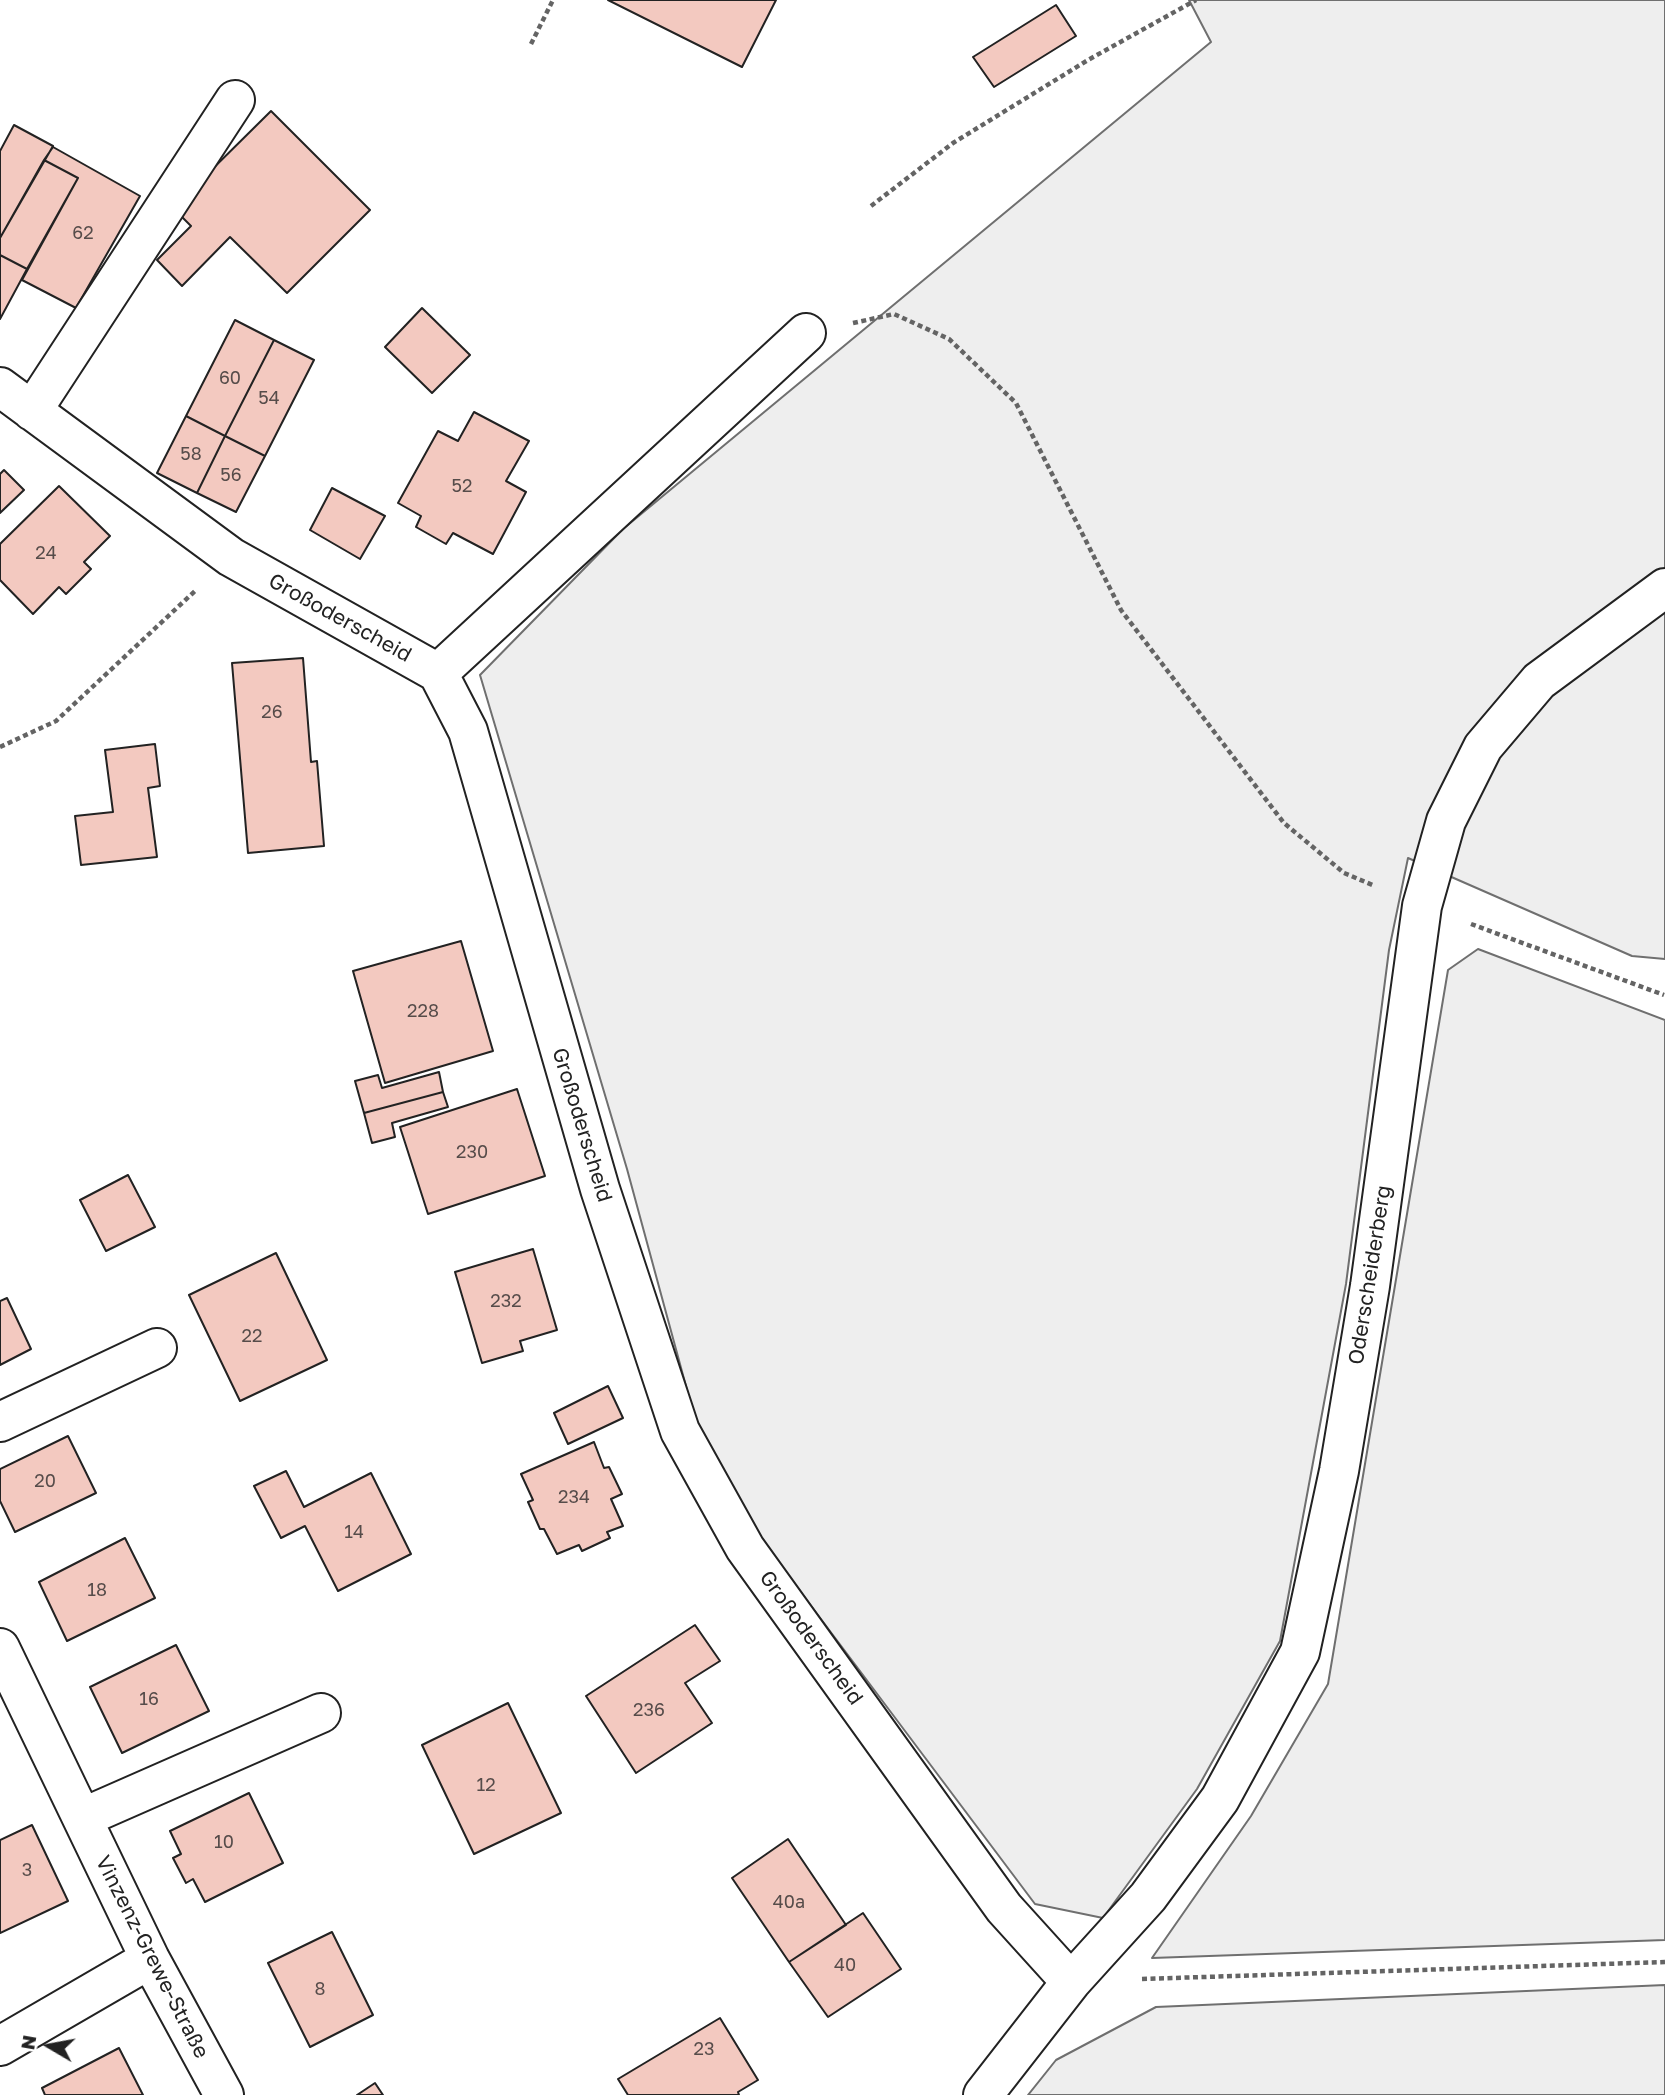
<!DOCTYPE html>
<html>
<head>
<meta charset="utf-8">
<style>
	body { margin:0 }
	#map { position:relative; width:1665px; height:2095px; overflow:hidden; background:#fff; font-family:"Golos Text",sans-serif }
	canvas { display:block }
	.north { position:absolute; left:14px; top:2011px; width:70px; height:70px; -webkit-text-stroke:5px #fff; paint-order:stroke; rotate:280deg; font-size:19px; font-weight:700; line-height:28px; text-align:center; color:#222 }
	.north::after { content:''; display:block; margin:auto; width:24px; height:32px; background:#222; clip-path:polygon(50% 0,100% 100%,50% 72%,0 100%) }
</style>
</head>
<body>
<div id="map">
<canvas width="1665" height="2095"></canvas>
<div class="north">N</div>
</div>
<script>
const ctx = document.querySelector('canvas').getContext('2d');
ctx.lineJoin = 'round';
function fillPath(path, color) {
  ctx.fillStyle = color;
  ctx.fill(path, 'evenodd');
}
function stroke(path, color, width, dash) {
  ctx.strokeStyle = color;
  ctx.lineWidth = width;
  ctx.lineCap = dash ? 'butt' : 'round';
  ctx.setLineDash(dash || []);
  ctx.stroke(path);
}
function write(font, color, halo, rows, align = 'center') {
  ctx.font = font + ' "Golos Text",sans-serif';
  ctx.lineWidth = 5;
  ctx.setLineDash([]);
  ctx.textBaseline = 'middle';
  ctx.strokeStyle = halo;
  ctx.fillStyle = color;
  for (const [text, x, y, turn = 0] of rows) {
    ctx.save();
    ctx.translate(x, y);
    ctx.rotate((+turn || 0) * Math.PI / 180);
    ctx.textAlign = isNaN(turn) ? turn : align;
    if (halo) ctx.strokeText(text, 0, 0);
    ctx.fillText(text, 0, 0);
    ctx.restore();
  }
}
const green = new Path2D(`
	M 1189,0 L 1665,0 L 1665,959 L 1632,956 L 1408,858 L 1389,950 L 1346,1284 L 1280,1641 L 1197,1789 L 1103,1918 L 1035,1904 L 760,1538 L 696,1423 L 627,1169 L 480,675 L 623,529 L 1211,42 Z
	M 1478,949 L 1665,1020 L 1665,1940 L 1152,1958 L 1251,1816 L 1328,1684 L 1448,970 Z
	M 1665,1985 L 1665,2095 L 1028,2095 L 1056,2060 L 1156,2007 Z`);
fillPath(green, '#eee');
stroke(green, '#6f6f6f', 2);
const building = new Path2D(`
	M 608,0 L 776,0 L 742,67 Z
	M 1056,5 L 1076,36 L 994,87 L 973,57 Z
	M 271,111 L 370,210 L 287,293 L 230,237 L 182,286 L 157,260 L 191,226 L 173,208 Z
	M 14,125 L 53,146 L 0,238 L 0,151 Z
	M 53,147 L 140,196 L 76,308 L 22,280 L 78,178 L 44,160 Z
	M 44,160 L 78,178 L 27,269 L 0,255 L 0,238 Z
	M 0,255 L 27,269 L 0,319 Z
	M 422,308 L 470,355 L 432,393 L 385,347 Z
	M 235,320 L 274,340 L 225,436 L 186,416 Z
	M 274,340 L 314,360 L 265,456 L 225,436 Z
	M 474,412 L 529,441 L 506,481 L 526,492 L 493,554 L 453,533 L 446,544 L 416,527 L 421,516 L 398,503 L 438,431 L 458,441 Z
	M 186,416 L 225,436 L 197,493 L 157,473 Z
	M 225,436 L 265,456 L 236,512 L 197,493 Z
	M 4,470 L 24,490 L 0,513 L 0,474 Z
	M 59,486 L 110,536 L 84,562 L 91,569 L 66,594 L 59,587 L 33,614 L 0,580 L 0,544 Z
	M 332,488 L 385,516 L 360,559 L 310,530 Z
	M 303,658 L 311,762 L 317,761 L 324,846 L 248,853 L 232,663 Z
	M 155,744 L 160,786 L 148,788 L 157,857 L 81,865 L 75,816 L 113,812 L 105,750 Z
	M 461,941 L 493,1051 L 385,1083 L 353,971 Z
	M 439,1072 L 443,1092 L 364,1113 L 355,1081 L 378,1075 L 382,1088 Z
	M 517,1089 L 545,1176 L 428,1214 L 400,1127 Z
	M 443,1092 L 448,1107 L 392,1123 L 395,1137 L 372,1143 L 364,1113 Z
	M 128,1175 L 155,1227 L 106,1251 L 80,1200 Z
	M 533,1249 L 557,1330 L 520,1341 L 523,1351 L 482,1363 L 455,1272 Z
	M 276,1253 L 327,1360 L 240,1401 L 189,1295 Z
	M 7,1298 L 31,1349 L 0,1365 L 0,1301 Z
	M 608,1386 L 623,1418 L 568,1444 L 554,1413 Z
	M 68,1436 L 96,1493 L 15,1532 L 0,1501 L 0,1469 Z
	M 594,1442 L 604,1468 L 609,1467 L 622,1494 L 611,1499 L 623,1526 L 607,1532 L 610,1538 L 582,1551 L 579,1545 L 557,1554 L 544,1529 L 540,1529 L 528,1502 L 533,1500 L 521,1474 Z
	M 286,1471 L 304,1507 L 371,1473 L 411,1554 L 338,1591 L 305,1526 L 281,1538 L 254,1486 Z
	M 125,1538 L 155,1598 L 67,1641 L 39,1582 Z
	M 695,1625 L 720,1661 L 685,1683 L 712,1723 L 636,1773 L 586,1696 Z
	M 176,1645 L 209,1711 L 122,1753 L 90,1687 Z
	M 508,1703 L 561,1813 L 474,1854 L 422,1745 Z
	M 249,1793 L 283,1863 L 205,1902 L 193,1879 L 186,1883 L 173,1858 L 181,1854 L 170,1831 Z
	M 32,1825 L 68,1901 L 0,1933 L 0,1840 Z
	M 788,1839 L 846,1925 L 789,1962 L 732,1878 Z
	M 863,1913 L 901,1969 L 828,2017 L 789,1962 Z
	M 332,1932 L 373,2015 L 310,2047 L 268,1963 Z
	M 720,2018 L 758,2080 L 738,2092 L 739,2095 L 628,2095 L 618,2079 Z
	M 119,2048 L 143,2095 L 45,2095 L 42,2088 Z
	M 375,2083 L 383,2095 L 357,2095 Z`);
fillPath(building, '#f3c9c0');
stroke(building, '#222', 2);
const minor = new Path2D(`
	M 0,387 L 231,557 L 438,673 L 468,731 L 600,1189 L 680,1431 L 745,1548 L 1004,1908 L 1071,1982
	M 32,411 L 235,100
	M 438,673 L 806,333
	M 0,1422 L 157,1348
	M 0,1648 L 150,1959 L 224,2095
	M 82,1818 L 321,1713
	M 0,2046 L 150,1959
	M 983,2095 L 1071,1982 L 1148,1897 L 1220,1799 L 1300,1652 L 1339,1471 L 1370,1286 L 1422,906 L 1446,821 L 1483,747 L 1539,681 L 1665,588`);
stroke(minor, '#222', 42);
stroke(new Path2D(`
	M 531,44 L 553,0
	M 871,206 L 953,143 L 1088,60 L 1196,0
	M 853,323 L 894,314 L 949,339 L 1016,403 L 1121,610 L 1284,823 L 1344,873 L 1375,886
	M 0,747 L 56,721 L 195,591
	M 1471,924 L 1664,995
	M 1142,1979 L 1665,1962`), '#646464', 4.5, [5, 3.5]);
stroke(minor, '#fff', 38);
write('18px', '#564c4a', null, [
	["62",83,233],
	["60",230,378],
	["54",269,398],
	["58",191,454],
	["56",231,475],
	["52",462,486],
	["24",46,553],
	["26",272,712],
	["228",423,1011],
	["230",472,1152],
	["232",506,1301],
	["22",252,1336],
	["20",45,1481],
	["234",574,1497],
	["14",354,1532],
	["18",97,1590],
	["16",149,1699],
	["236",649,1710],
	["12",486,1785],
	["10",224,1842],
	["3",27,1870],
	["40a",789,1902],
	["40",845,1965],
	["8",320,1989],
	["23",704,2049]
]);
write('21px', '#222', '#fff', [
	["Großoderscheid",340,618,29],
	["Großoderscheid",582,1125,73],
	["Oderscheiderberg",1370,1275,-81],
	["Großoderscheid",811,1638,54],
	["Vinzenz-Grewe-Straße",152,1957,63]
]);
</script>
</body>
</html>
